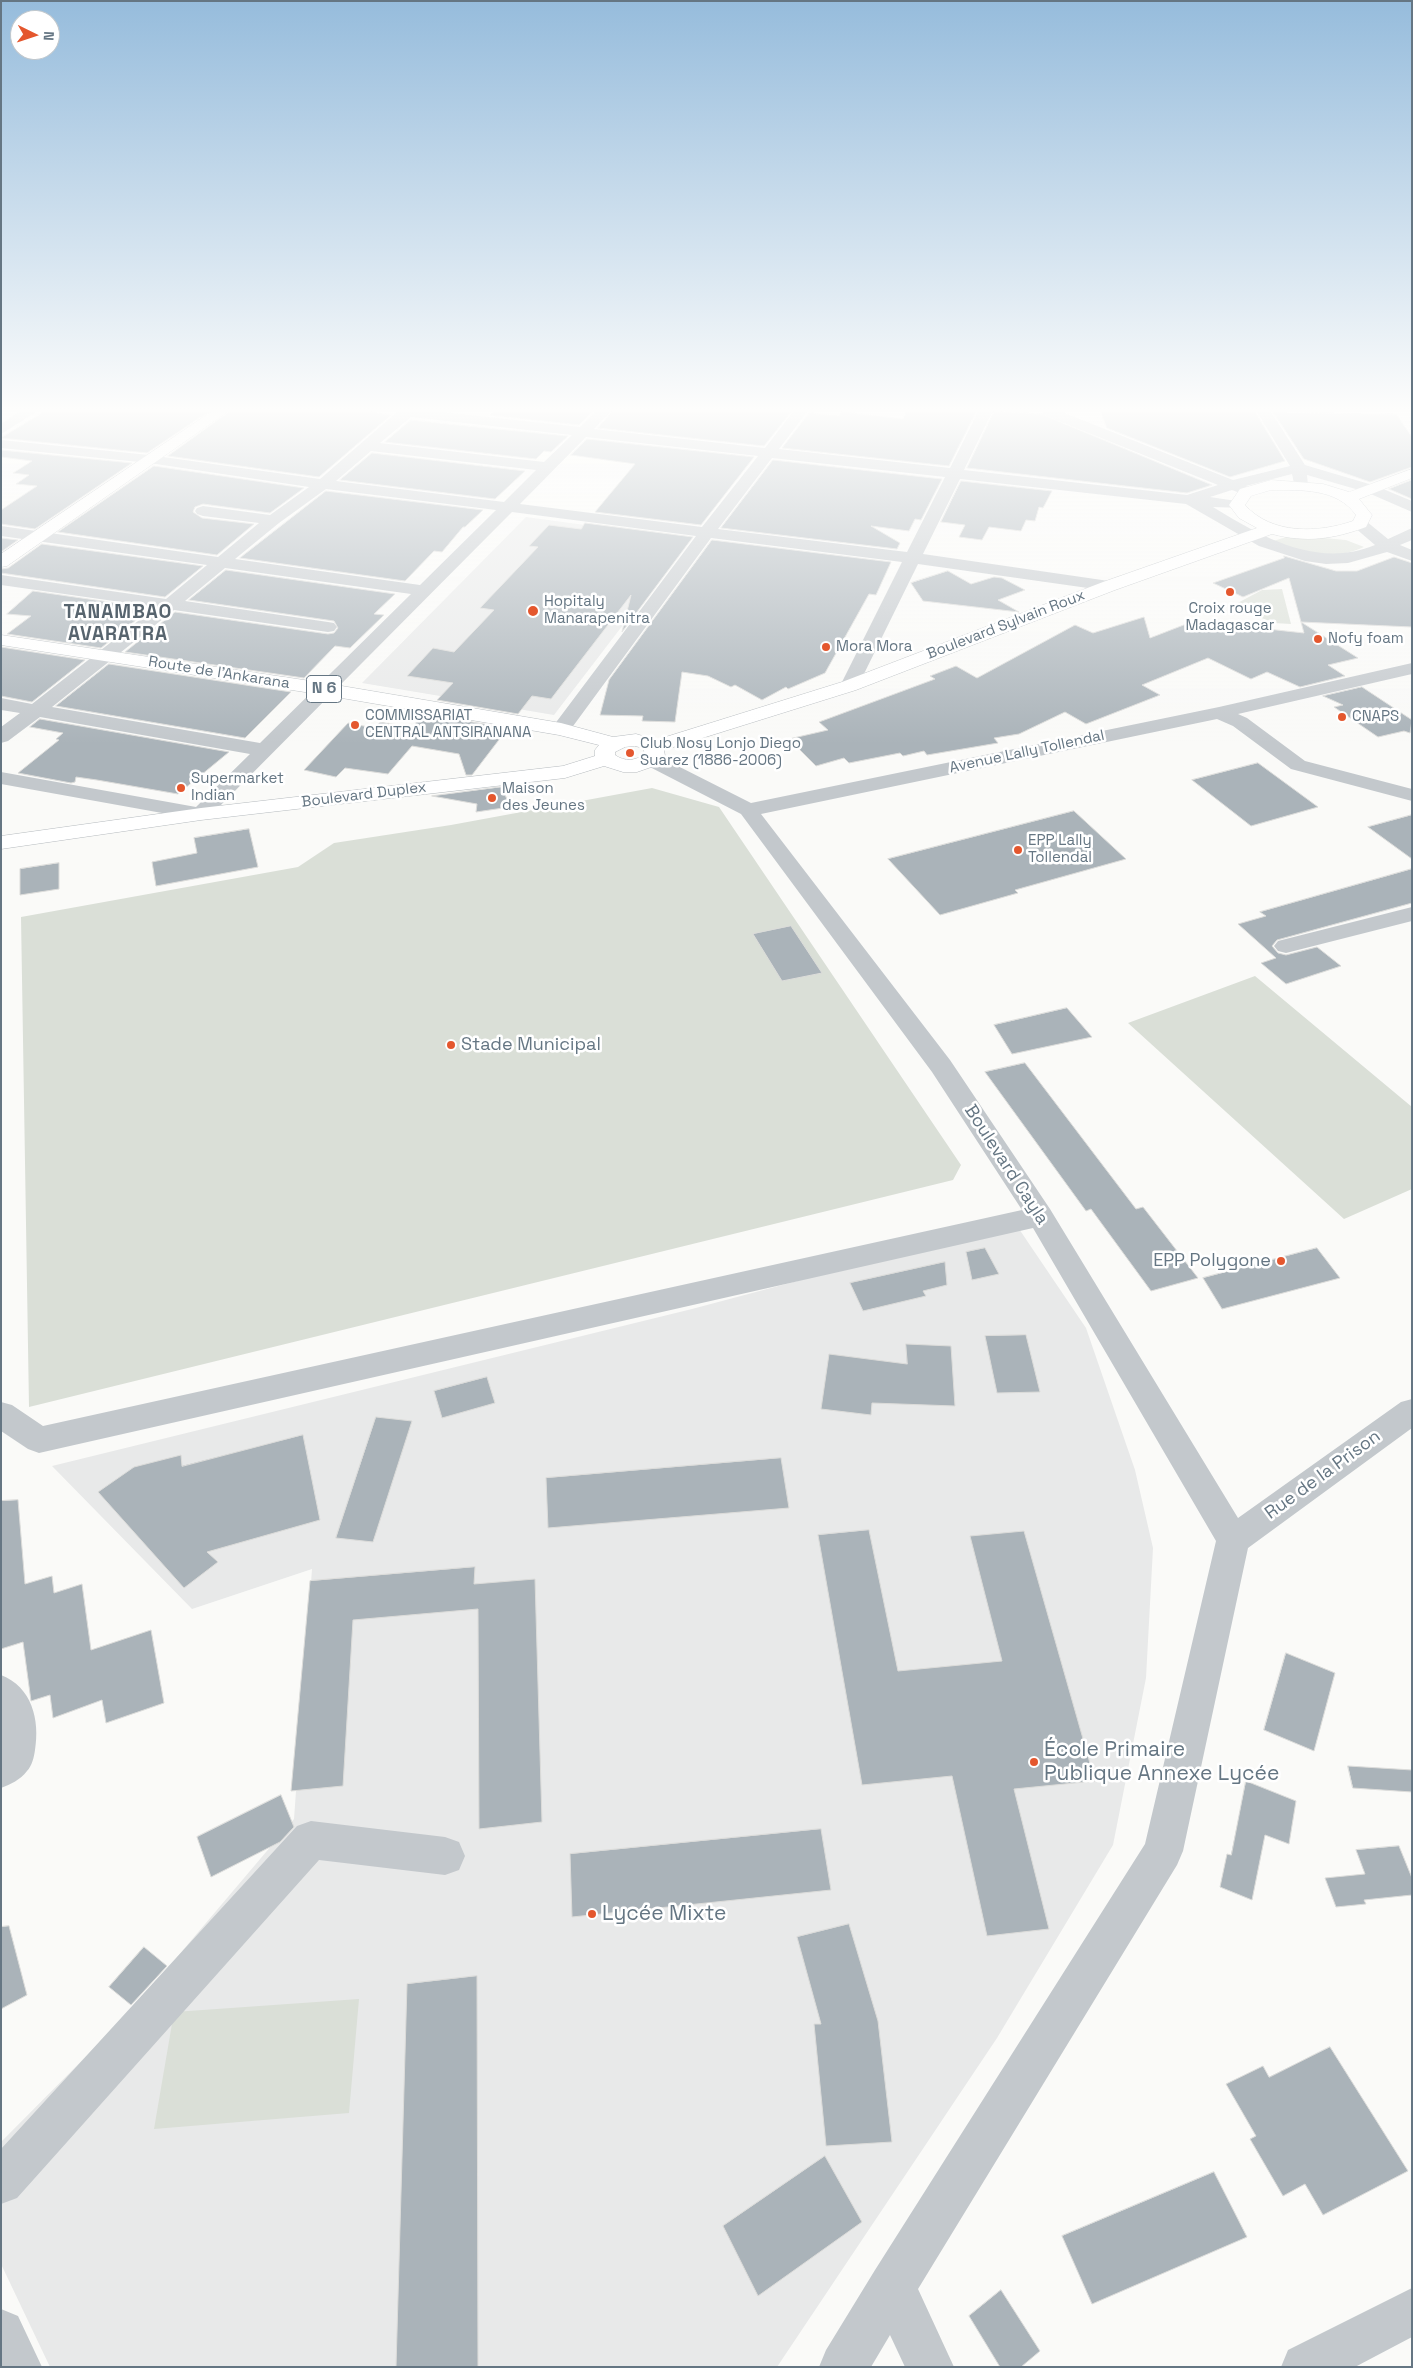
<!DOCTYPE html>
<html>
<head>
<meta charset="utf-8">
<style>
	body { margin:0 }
	#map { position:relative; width:1413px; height:2368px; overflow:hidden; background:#fafaf8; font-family:"Space Grotesk",sans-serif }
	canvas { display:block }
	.frame { position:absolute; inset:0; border:2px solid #657683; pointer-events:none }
	.north { position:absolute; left:10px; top:10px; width:50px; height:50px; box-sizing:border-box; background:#fff; border:1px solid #c1c8cd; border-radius:50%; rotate:94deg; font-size:14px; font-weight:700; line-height:20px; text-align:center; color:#657683 }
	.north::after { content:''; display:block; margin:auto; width:18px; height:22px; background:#e4572e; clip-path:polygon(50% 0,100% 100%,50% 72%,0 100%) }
</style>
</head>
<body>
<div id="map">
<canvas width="1413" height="2368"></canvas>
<div class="frame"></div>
<div class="north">N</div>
</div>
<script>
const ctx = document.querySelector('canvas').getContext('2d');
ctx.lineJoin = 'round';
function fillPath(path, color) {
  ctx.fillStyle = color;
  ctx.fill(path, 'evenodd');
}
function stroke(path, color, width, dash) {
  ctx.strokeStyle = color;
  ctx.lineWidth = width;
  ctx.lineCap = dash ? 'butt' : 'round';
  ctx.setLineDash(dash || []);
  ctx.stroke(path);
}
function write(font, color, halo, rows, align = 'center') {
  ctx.font = font + ' "Space Grotesk",sans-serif';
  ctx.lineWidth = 5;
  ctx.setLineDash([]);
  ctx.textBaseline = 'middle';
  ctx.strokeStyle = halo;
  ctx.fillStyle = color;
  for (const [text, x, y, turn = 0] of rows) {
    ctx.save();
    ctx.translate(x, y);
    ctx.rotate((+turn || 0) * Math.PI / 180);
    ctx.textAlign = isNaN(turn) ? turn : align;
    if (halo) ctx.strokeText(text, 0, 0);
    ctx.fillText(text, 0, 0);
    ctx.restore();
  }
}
fillPath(new Path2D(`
	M 526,517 L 689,539 L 554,715 L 362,683 Z
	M 1015,1223 L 1086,1328 L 1135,1470 L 1153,1548 L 1146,1678 L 1113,1845 L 997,2038 L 777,2367 L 50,2367 L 1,2264 L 1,2142 L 133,2009 L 294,1819 L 312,1569 L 192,1609 L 52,1466 L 692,1309 Z`), '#e8e9e9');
fillPath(new Path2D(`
	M 1293,535 L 1346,540 L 1364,547 C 1330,562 1305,554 1273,541 Z
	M 1282,589 L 1291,624 L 1274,623 L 1232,606 L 1262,590 Z
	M 652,788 L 719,807 L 961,1165 L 953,1180 L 29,1407 L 21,917 L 298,867 L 334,843 L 451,825 Z
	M 1255,976 L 1412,1107 L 1412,1189 L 1344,1219 L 1128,1023 Z
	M 359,1999 L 349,2113 L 154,2129 L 174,2012 Z`), '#dadfd7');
const building = new Path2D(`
	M 44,412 L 208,412 L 147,453 L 1,438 Z
	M 229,412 L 369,412 L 391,415 L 319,477 L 168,456 Z
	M 494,412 L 592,412 L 579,425 L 490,415 Z
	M 612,412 L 791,412 L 764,446 L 598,428 Z
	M 842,412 L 903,419 L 906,412 L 976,412 L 949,466 L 782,448 L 809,413 L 838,416 Z
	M 994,412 L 1041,414 L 1212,485 L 1187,493 L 967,468 Z
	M 1101,412 L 1255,412 L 1285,461 L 1230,477 L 1107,428 Z
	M 1274,413 L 1396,414 L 1412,437 L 1412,467 L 1370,482 L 1304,459 Z
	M 411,420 L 467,426 L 568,436 L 551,452 L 544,451 L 536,459 L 385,442 Z
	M 587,439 L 754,457 L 701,525 L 595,512 L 635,464 L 571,455 Z
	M 1,450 L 132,463 L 35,529 L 1,524 L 1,510 L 37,486 L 16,484 L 29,475 L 13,473 L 32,461 L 1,457 Z
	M 372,453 L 525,471 L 495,499 L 340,480 Z
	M 773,460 L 942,479 L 921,520 L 915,519 L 909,531 L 871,526 L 900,543 L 897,549 L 721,528 Z
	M 154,466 L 304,488 L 270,513 L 203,504 L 195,507 L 193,512 L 202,518 L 254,524 L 217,555 L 58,532 Z
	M 1412,480 L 1412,499 L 1389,489 Z
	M 961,481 L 1052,491 L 1043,508 L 1039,507 L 1035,521 L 1026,520 L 1021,531 L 989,527 L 982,540 L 959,537 L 965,525 L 941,522 Z
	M 326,491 L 483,510 L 465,527 L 463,527 L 442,552 L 434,551 L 405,581 L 240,558 Z
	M 585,523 L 693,537 L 622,632 L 631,595 L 551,699 L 532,696 L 518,714 L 437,700 L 453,683 L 407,676 L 433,648 L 454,652 L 494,610 L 480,608 L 538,547 L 529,546 L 549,525 L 581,529 Z
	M 1,538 L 18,540 L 1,552 Z
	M 712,540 L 891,562 L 876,595 L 869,594 L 825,673 L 788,689 L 786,687 L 762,700 L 735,685 L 731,687 L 708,676 L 682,672 L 675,722 L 642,721 L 643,716 L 600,715 L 609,680 Z
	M 42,544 L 203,566 L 165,597 L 1,573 L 1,569 L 8,568 Z
	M 1284,556 L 1336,571 L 1357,571 L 1394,557 L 1412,563 L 1412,627 L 1301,622 L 1358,658 L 1328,665 L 1345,676 L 1300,687 L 1267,672 L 1251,679 L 1208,658 L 1142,685 L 1160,695 L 1086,724 L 1065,712 L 1019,734 L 994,738 L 998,743 L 927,755 L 924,751 L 903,756 L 900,753 L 849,763 L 844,758 L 816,766 L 789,739 L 828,730 L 819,722 L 935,679 L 930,676 L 956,666 L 977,678 L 1075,625 L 1093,633 L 1144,617 L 1150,638 L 1194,621 L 1304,633 L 1289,578 L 1243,597 L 1213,583 L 1284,558 Z
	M 226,570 L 395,594 L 374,614 L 384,615 L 350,648 L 335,646 L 304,678 L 125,652 L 175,612 L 328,634 L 334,633 L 338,628 L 334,621 L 189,600 Z
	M 948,571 L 971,584 L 994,577 L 1002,578 L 1025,590 L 998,600 L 1019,612 L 923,601 L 911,583 Z
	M 33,591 L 151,608 L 101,648 L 7,634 L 31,616 L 7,614 Z
	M 1,647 L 85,660 L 32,702 L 1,696 Z
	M 109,664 L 291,692 L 245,738 L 56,706 Z
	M 1362,687 L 1412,720 L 1410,733 L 1404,731 L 1378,737 L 1334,707 L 1343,705 L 1323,696 Z
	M 424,714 L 508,728 L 472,775 L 466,775 L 459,754 L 412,746 L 388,774 L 345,768 L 336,777 L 304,770 L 348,723 L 374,728 L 380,722 L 412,727 Z
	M 40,719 L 229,752 L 178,794 L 97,780 L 76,777 L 75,782 L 71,783 L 18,773 L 59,740 L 56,739 L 63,733 L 30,727 Z
	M 1258,763 L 1318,807 L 1251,826 L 1192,780 Z
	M 502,787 L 510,807 L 476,812 L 477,804 L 432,796 Z
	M 1074,811 L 1126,859 L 1015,890 L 1018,893 L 940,915 L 888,859 Z
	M 1412,815 L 1412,859 L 1368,827 Z
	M 249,829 L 258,867 L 156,886 L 152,862 L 197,853 L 194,838 Z
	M 59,863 L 59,889 L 20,895 L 20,869 Z
	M 1412,869 L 1412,903 L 1277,940 L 1272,946 L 1278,953 L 1286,955 L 1317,947 L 1341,966 L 1286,984 L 1261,963 L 1276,958 L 1238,924 L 1266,916 L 1260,912 Z
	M 791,926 L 822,973 L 782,981 L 753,934 Z
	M 1067,1008 L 1092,1037 L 1012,1054 L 994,1025 Z
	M 1025,1063 L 1136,1209 L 1143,1207 L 1198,1278 L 1151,1291 L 1091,1209 L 1086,1211 L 985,1072 Z
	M 985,1248 L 999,1274 L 972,1280 L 966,1252 Z
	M 1317,1248 L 1340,1278 L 1222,1309 L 1203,1278 Z
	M 945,1262 L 947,1285 L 923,1291 L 926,1296 L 863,1311 L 850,1283 Z
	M 1026,1335 L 1040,1392 L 997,1393 L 985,1336 Z
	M 906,1344 L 951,1346 L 955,1406 L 872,1403 L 871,1415 L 821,1409 L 829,1354 L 907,1364 Z
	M 487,1377 L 495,1403 L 442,1418 L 434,1391 Z
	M 376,1417 L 412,1421 L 373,1542 L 336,1538 Z
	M 303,1435 L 320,1520 L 207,1552 L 218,1562 L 184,1588 L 98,1492 L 134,1467 L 181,1455 L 182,1466 Z
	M 781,1458 L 789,1508 L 548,1528 L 546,1478 Z
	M 18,1500 L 25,1584 L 52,1576 L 54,1593 L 82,1584 L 91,1650 L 151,1630 L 164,1703 L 106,1723 L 102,1700 L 53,1718 L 50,1695 L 31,1701 L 23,1642 L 1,1649 L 1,1501 Z
	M 869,1530 L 898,1671 L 1002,1661 L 970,1536 L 1024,1531 L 1095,1781 L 1014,1789 L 1049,1929 L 987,1936 L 952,1776 L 862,1785 L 818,1535 Z
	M 475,1567 L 474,1584 L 535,1579 L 542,1822 L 479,1829 L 478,1609 L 353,1620 L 343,1786 L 291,1791 L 310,1581 Z
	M 1286,1653 L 1335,1673 L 1314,1751 L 1264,1730 Z
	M 1348,1766 L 1412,1770 L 1412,1792 L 1353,1788 Z
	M 1246,1781 L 1296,1801 L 1289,1844 L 1265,1835 L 1252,1900 L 1220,1887 L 1227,1854 L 1231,1855 Z
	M 281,1795 L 294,1827 L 280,1842 L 211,1877 L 197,1837 Z
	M 821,1829 L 831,1890 L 572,1917 L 570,1854 Z
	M 1399,1846 L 1412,1878 L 1412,1895 L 1364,1900 L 1366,1904 L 1336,1907 L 1325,1878 L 1365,1874 L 1356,1850 Z
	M 849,1924 L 878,2021 L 892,2142 L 826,2146 L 814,2024 L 821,2024 L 797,1937 Z
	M 9,1926 L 27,1995 L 1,2009 L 1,1927 Z
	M 144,1947 L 167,1966 L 131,2005 L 109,1987 Z
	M 477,1976 L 478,2367 L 396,2367 L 407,1984 Z
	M 1330,2047 L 1408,2171 L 1323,2215 L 1305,2184 L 1283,2196 L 1250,2139 L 1256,2136 L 1226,2084 L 1263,2066 L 1269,2077 Z
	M 825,2156 L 862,2222 L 758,2296 L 723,2226 Z
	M 1214,2172 L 1247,2237 L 1092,2304 L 1062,2236 Z
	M 1001,2290 L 1040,2351 L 1021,2367 L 1000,2367 L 969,2316 Z`);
fillPath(building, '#aab3b9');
stroke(building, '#dcdcda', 1);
const major = new Path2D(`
	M 211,412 L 227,412 L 7,566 L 1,567 L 1,554 Z
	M 1412,469 L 1412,478 L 1359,499 L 1372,515 L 1366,527 C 1334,539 1306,543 1272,534 L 1115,590 L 856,690 L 664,750 L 665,756 L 657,765 L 637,772 L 623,772 L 604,766 L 565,778 L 201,820 L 1,849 L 1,836 L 201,808 L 563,766 L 595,756 L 595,750 L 599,745 L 559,735 L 324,695 L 1,645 L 1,635 L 324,683 L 561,723 L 613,737 L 636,734 L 656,740 L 842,682 L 1103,582 L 1257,528 L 1239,518 L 1229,505 L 1240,489 L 1271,480 L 1323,484 L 1349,492 ZM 1271,490 C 1301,490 1337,488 1356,515 L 1353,521 C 1318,533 1272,535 1245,505 L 1251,496 ZM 635,746 L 643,748 L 645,754 C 635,761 625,762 615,755 L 615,752 L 625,747 Z`);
stroke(major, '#b5babe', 1);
fillPath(new Path2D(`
	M 19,412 L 36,412 L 1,434 L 1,424 Z
	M 397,412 L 442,412 L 580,427 L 595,412 L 610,412 L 594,429 L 765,448 L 793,412 L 807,412 L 779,449 L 950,468 L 978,412 L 992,412 L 964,470 L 1187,495 L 1218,485 L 1044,415 L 1042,412 L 1062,412 L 1233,480 L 1290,466 L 1257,412 L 1271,412 L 1305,465 L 1376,486 L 1412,501 L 1412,512 L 1366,492 L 1307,475 L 1308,485 L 1305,488 L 1295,488 L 1292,474 L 1246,486 L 1248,488 L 1245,491 L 1240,493 L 1232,490 L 1210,497 L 1243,502 L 1245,505 L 1243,508 L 1213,507 C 1262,537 1317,569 1375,545 L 1354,527 L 1352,524 L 1354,521 L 1366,521 L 1388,539 L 1412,528 L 1412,540 L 1400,545 L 1412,550 L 1412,561 L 1387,552 L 1348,563 L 1326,564 L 1305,561 L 1259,546 L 1186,504 L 960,479 L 923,554 L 1109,581 L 1115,582 L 1118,586 L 1115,590 L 1109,591 L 918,564 L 858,686 L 856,690 L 842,690 L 840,686 L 902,562 L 711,538 L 568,733 L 561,735 L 554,733 L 551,729 L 696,536 L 512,512 L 208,818 L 201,820 L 1,784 L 1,772 L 196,807 L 250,754 L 40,717 L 8,741 L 1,743 L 1,727 L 20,713 L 1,710 L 1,698 L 32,704 L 156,607 L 1,585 L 1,575 L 166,599 L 207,565 L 1,536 L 1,526 L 218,557 L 259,523 L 203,516 L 197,514 L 195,511 L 197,508 L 203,506 L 270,515 L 309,487 L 149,463 L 1,448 L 1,440 L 149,455 L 320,479 ZM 411,417 L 572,435 L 544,462 L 380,443 ZM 586,437 L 758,456 L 702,527 L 520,504 ZM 371,451 L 536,470 L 504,502 L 336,481 ZM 772,458 L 945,477 L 907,552 L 718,529 ZM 326,489 L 496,510 L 420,585 L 235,559 L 279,523 ZM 225,568 L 411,594 L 260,743 L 52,707 L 174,610 L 328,632 L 334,631 L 337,627 L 334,623 L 328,622 L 185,601 Z
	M 1412,663 L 1412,674 L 1238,714 L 1247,718 L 1305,761 L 1412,789 L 1412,801 L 1291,769 L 1233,726 L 1217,719 L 761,814 L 950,1060 L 1050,1209 L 1238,1518 L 1401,1402 L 1412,1399 L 1412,1428 L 1248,1548 L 1183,1851 L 1177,1865 L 918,2289 L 954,2367 L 905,2367 L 890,2335 L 871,2367 L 819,2367 L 826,2350 L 875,2270 L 1145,1844 L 1216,1541 L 1033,1228 L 39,1453 L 28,1449 L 1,1431 L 1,1402 L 12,1405 L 43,1426 L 1022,1210 L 932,1072 L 741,814 L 644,764 L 641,760 L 644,756 L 651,754 L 658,756 L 751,803 L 1219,707 Z
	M 1412,907 L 1412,921 L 1286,953 L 1278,951 L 1274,946 L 1278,941 Z
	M 1,1675 C 32,1687 40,1720 35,1750 C 34,1757 32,1766 27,1771 C 20,1780 11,1784 1,1788 Z
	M 311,1821 L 445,1837 L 459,1842 L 465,1856 L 459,1870 L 445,1875 L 319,1860 L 17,2198 L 1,2204 L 1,2149 L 297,1826 Z
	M 1412,2288 L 1412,2337 L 1355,2367 L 1281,2367 L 1288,2350 Z
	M 1,2309 L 18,2316 L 42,2367 L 1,2367 Z`), '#c3c8cc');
fillPath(major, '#fff');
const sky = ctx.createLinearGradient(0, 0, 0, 744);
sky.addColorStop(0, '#96bcdc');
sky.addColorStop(0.55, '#fdfdfc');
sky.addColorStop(1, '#fdfdfc00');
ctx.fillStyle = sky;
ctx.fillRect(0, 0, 1413, 744);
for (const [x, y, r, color] of [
	[1230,592,5,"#e4572e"],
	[533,611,6,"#e4572e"],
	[1318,639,5,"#e4572e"],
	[826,647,5,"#e4572e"],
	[1342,717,5,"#e4572e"],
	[355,725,5,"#e4572e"],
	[630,753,5,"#e4572e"],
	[181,788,5,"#e4572e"],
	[492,798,5,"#e4572e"],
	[1018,850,5,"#e4572e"],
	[451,1045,5,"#e4572e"],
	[1281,1261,5,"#e4572e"],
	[1034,1762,5,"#e4572e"],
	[592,1914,5,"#e4572e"]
]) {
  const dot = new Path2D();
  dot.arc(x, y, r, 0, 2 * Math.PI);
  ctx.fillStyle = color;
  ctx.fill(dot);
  stroke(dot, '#fff', 2);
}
write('15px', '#657683', '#fff', [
	["Hopitaly",544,602],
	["Manarapenitra",544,619],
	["Croix rouge",1230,609,"center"],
	["Madagascar",1230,626,"center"],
	["Nofy foam",1328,639],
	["Mora Mora",836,647],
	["COMMISSARIAT",365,716],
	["CENTRAL ANTSIRANANA",365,733],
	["CNAPS",1352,717],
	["Club Nosy Lonjo Diego",640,744],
	["Suarez (1886-2006)",640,761],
	["Supermarket",191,779],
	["Indian",191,796],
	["Maison",502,789],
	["des Jeunes",502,806],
	["EPP Lally",1028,841],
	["Tollendal",1028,858]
], 'left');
write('15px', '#657683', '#fff', [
	["Boulevard Sylvain Roux",1006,625,-21],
	["Route de l'Ankarana",219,673,9],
	["Avenue Lally Tollendal",1027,752,-12],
	["Boulevard Duplex",364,795,-7]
]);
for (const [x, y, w] of [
	[324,689,35]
]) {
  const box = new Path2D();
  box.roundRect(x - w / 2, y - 13.5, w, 27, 4);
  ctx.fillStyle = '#fff';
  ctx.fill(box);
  stroke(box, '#657683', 1);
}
write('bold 16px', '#657683', null, [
	["N 6",324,689]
]);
write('18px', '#657683', '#fff', [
	["Stade Municipal",461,1045],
	["EPP Polygone",1271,1261,"right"]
], 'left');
write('18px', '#657683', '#fff', [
	["Boulevard Cayla",1006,1165,57],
	["Rue de la Prison",1323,1475,-36]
]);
ctx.letterSpacing = '1px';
write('bold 19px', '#57646e', '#fff', [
	["TANAMBAO",118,613],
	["AVARATRA",118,635]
]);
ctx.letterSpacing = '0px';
write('21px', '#657683', '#fff', [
	["École Primaire",1044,1750],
	["Publique Annexe Lycée",1044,1774],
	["Lycée Mixte",602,1914]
], 'left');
</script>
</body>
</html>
